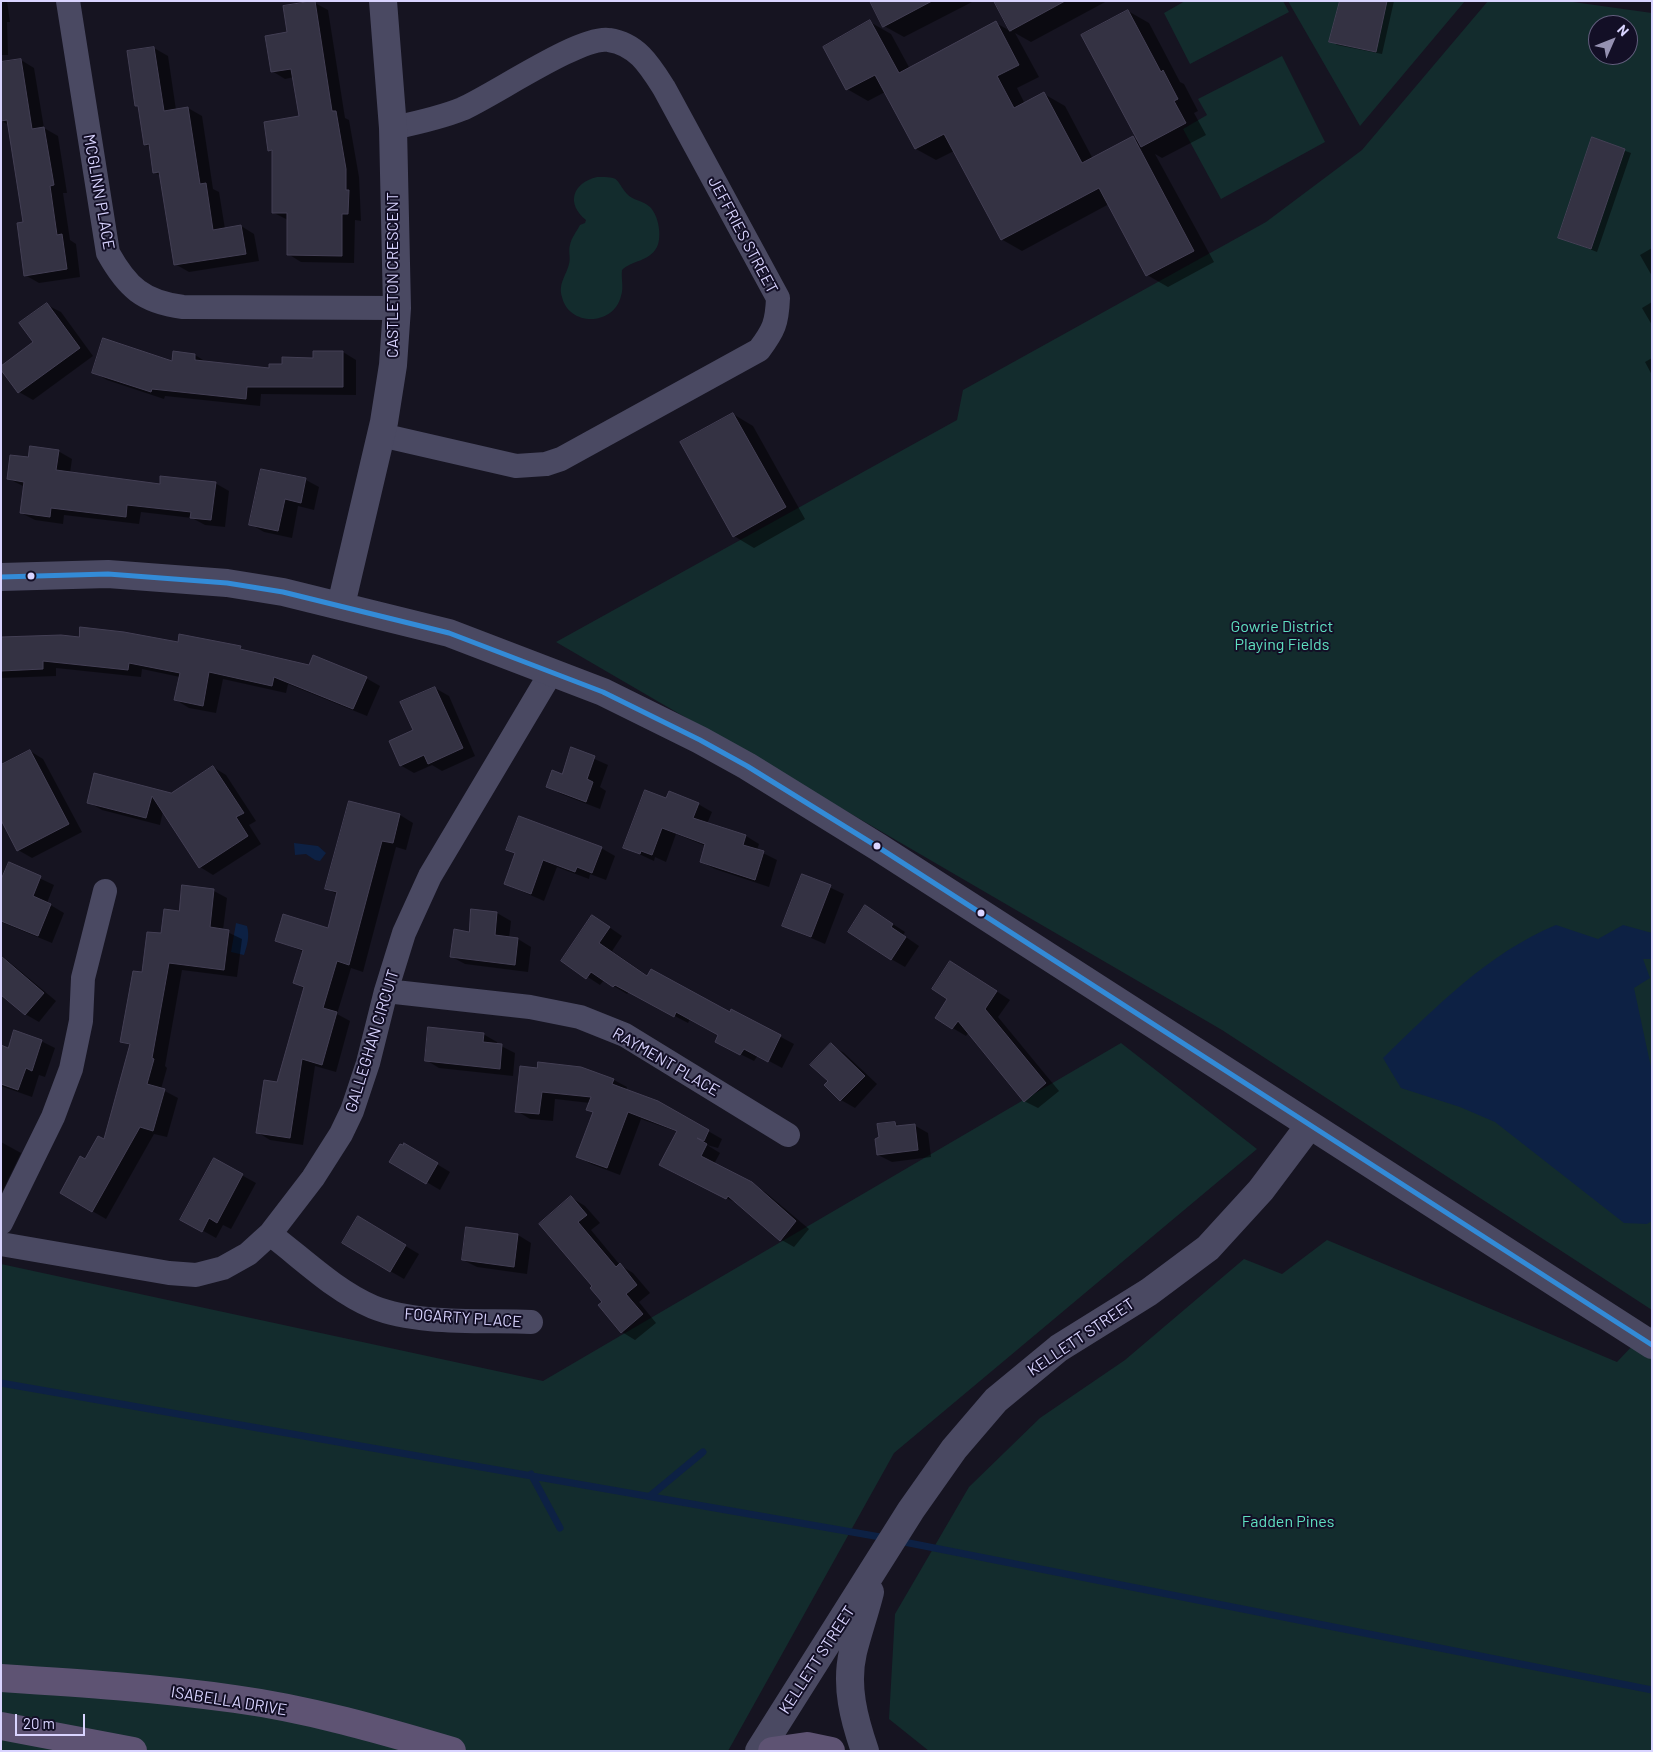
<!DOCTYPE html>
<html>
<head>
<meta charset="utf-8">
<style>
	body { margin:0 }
	#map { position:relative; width:1653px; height:1752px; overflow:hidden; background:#161421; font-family:Barlow,sans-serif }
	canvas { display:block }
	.frame { position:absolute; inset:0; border:2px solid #d9d4ff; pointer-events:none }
	.north { position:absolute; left:1588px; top:15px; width:50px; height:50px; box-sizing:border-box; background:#130f26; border:1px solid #625e7d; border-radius:50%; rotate:46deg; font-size:14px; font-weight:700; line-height:20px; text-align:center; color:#d9d4ff }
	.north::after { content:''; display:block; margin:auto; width:18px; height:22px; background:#9591b1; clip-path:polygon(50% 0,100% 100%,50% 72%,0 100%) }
	.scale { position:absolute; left:15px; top:1714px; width:70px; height:22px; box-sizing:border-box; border:2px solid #d9d4ff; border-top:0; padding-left:6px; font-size:15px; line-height:18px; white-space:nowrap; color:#d9d4ff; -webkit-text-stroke:4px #130f26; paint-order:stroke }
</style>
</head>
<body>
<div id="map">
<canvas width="1653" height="1752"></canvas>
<div class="frame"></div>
<div class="north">N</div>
<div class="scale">20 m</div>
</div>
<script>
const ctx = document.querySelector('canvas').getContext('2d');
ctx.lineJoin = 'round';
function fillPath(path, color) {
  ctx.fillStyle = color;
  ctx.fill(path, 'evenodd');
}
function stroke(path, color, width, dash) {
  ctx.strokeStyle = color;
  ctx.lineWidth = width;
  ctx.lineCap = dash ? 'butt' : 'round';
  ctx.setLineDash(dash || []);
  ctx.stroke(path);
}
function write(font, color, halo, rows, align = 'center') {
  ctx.font = font + ' Barlow,sans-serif';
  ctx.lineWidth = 4;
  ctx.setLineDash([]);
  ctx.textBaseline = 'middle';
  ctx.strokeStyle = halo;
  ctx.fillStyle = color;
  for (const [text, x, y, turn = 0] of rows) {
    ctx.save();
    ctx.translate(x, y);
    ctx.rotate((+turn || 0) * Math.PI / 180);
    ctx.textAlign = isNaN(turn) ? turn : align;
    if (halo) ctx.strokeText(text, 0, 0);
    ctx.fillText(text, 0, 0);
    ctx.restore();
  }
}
fillPath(new Path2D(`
	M 1185,1 L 1283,1 L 1289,12 L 1190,64 L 1164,13 Z
	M 1288,1 L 1465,1 L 1360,126 Z
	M 1488,1 L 1566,1 L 1652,13 L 1652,1310 L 1222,1030 L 556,642 L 957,420 L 963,390 L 1266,222 L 1362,150 ZM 1598,25 L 1628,25 L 1628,55 L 1598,55 Z
	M 1282,56 L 1325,142 L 1221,199 L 1183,129 L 1207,115 L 1198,99 Z
	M 597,177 C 621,177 614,178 627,194 C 632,200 644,201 650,207 C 659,216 662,237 657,247 C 649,262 632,260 622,270 C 621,279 624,288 621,296 C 614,326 569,327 562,297 C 558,284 566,276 569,264 C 571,258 568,251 570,245 C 571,238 577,231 580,225 L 585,223 L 586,220 C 566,204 572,183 597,177 Z
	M 1121,1043 L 1257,1149 L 894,1453 L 728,1751 L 1,1751 L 1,1264 L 543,1381 Z
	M 1327,1240 L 1617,1362 L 1652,1325 L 1652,1751 L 929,1751 L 889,1719 L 895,1614 L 969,1487 L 1040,1418 L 1125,1360 L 1244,1259 L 1282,1274 Z`), '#132c2d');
fillPath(new Path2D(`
	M 294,843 L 318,846 L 326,853 L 320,861 L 315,860 L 306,854 L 295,855 Z
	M 236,923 L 247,926 C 250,936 247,946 244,955 L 231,952 Z
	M 1556,925 L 1598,939 L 1623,925 L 1652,933 L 1652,959 L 1643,959 L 1650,978 L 1634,988 L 1652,1072 L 1652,1221 L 1647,1224 L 1624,1223 L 1495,1122 L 1460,1107 L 1401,1088 L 1383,1058 C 1435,1008 1488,953 1556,925 Z`), '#0d2144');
fillPath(new Path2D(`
	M 1,1 L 7,1 L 10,22 L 7,22 L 8,55 L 1,55 Z
	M 871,1 L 974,1 L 904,37 L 884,26 Z
	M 995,1 L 1107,1 L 1031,42 L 1015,33 L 1039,77 L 1017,88 L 1025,104 L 1044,94 L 1065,106 L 1093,159 L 1133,138 L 1140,142 L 1128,11 L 1149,23 L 1180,82 L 1184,84 L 1198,111 L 1194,113 L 1206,135 L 1162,158 L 1155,154 L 1214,262 L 1168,287 L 1147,275 L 1109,204 L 1022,251 L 1001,239 L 954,151 L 936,160 L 916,149 L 885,92 L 868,101 L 847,89 L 870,22 L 891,34 L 910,69 L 996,23 L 1012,32 Z
	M 1342,1 L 1394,1 L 1382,54 L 1337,45 L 1331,41 Z
	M 315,3 L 328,10 L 345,118 L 349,120 L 359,177 L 361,221 L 355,220 L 354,263 L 301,262 L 288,254 L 288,220 L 274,213 L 273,152 L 269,150 L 300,117 L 294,77 L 285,79 L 272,71 L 288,33 Z
	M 154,48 L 168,56 L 176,110 L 188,108 L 202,116 L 213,189 L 219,192 L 225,229 L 241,226 L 254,234 L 259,261 L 189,272 L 175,264 L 161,176 L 154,172 L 151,148 L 145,144 L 139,107 L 136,106 Z
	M 21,60 L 34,68 L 44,128 L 58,136 L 67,193 L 63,193 L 70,240 L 76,244 L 80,277 L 39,283 L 25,275 L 25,223 L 9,125 L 1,121 Z
	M 1593,139 L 1631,153 L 1597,252 L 1559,237 Z
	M 1652,248 L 1652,276 L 1640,255 Z
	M 1652,302 L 1652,325 L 1642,308 Z
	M 47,305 L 61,312 L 93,356 L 33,400 L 19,392 L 1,368 L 35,342 Z
	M 343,352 L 356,360 L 356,395 L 261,394 L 260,406 L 165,396 L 164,399 L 107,380 L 93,372 L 173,363 L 174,353 L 195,355 L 208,363 L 271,370 Z
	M 1652,358 L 1652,375 L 1645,362 Z
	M 733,414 L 753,426 L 805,519 L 754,548 L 734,536 Z
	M 58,451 L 72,459 L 70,473 L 161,485 L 215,483 L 229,491 L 225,527 L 205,525 L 192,518 L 141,512 L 139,524 L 64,515 L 63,524 L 35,520 L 21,513 L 25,487 L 9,479 L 29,459 Z
	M 306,480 L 319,487 L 314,510 L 298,506 L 292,538 L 264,532 L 250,524 Z
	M 1,637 L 240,648 L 248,652 L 366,678 L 380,686 L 367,716 L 288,684 L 286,693 L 223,679 L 216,713 L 189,708 L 176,700 L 180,677 L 142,669 L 141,677 L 56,668 L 56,676 L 1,678 Z
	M 435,688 L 449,696 L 475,756 L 442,771 L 432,765 L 414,773 L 400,765 Z
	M 572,749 L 608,765 L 600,787 L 606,791 L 600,809 L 561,794 L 547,786 L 562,775 Z
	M 30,751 L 43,759 L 82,832 L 32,858 L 18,850 Z
	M 213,767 L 226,775 L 256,821 L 249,825 L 261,844 L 213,875 L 200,867 L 163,811 L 160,825 L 102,810 L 88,802 L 95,775 L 171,794 Z
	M 667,800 L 698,804 L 712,812 L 707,824 L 746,836 L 759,844 L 757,850 L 777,860 L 769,887 L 715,869 L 701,862 L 706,846 L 676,834 L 666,862 L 655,857 L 654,861 L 624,847 Z
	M 350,802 L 400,815 L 413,823 L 406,850 L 396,847 L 363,972 L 351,968 L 337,1014 L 350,1021 L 336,1072 L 315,1066 L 303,1145 L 270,1140 L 257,1132 L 278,1083 L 305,989 L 294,983 L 304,952 L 276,940 L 328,929 L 338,895 L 326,888 Z
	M 601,848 L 615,856 L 606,880 L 590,874 L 589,879 L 557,867 L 544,901 L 505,884 L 516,854 L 508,849 Z
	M 9,864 L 54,885 L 47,903 L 64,913 L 52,943 L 1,922 L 1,884 Z
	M 803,875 L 844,894 L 825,944 L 783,926 Z
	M 183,887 L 214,891 L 227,898 L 223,930 L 242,939 L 237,977 L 182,970 L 165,1066 L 167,1068 L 161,1089 L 178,1098 L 167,1137 L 154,1134 L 106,1219 L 61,1193 L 105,1141 L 131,1046 L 122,1041 L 143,974 L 162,935 L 180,912 Z
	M 472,910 L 497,913 L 511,921 L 509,938 L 518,939 L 531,947 L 528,972 L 465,964 L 452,957 L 470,933 Z
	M 879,915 L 905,932 L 903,935 L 919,946 L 905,967 L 891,959 Z
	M 606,925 L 622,936 L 612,951 L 648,976 L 730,1013 L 732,1011 L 794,1044 L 782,1068 L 758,1055 L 754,1061 L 730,1049 L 720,1035 L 690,1019 L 688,1023 L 629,992 L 627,994 L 604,980 L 600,985 L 563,961 Z
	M 1,955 L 56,1001 L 39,1022 L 25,1014 L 1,994 Z
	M 964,970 L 1010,1000 L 998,1017 L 1059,1091 L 1038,1108 L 1024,1101 L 969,1032 L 966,1036 L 936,1018 Z
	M 483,1034 L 497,1042 L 497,1044 L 515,1053 L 513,1076 L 439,1068 L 426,1060 Z
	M 41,1041 L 55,1048 L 45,1077 L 39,1075 L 32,1097 L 1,1086 L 1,1047 L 9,1049 Z
	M 831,1045 L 844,1053 L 877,1084 L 855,1108 L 841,1100 L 825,1085 L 829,1081 Z
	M 521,1068 L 614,1080 L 627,1087 L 626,1090 L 657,1102 L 722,1139 L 718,1148 L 707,1145 L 720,1153 L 714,1164 L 765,1192 L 809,1229 L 794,1247 L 780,1239 L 741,1205 L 674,1173 L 678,1132 L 641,1119 L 620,1175 L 591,1164 L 577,1156 L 594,1112 L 588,1109 L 590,1103 L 555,1099 L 553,1121 L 530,1119 L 517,1111 Z
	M 895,1123 L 901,1127 L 914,1125 L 928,1133 L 931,1157 L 892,1162 L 878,1155 Z
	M 1,1142 L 21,1153 L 2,1192 L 1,1192 Z
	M 405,1145 L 450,1172 L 440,1190 L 391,1161 Z
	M 214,1160 L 256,1183 L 231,1229 L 223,1225 L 216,1238 L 182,1219 Z
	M 572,1198 L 585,1206 L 600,1223 L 591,1230 L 620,1265 L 633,1273 L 650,1293 L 639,1302 L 656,1323 L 635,1340 L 622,1332 L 594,1286 Z
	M 372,1226 L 419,1254 L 404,1279 L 390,1271 Z
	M 518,1235 L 531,1243 L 527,1274 L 477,1267 L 463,1260 Z`), '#0007');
stroke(new Path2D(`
	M 1,1383 L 886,1538
	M 531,1474 L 560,1528
	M 650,1496 L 703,1452
	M 899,1541 L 1652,1690`), '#0d2144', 7);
const building = new Path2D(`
	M 315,1 L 332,111 L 336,111 L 346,169 L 346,190 L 349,190 L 348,214 L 342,214 L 342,256 L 287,255 L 287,213 L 272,213 L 272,150 L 268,151 L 264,122 L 299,116 L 291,69 L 271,72 L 265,36 L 287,32 L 283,6 Z
	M 870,1 L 932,1 L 883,27 Z
	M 994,1 L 1065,1 L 1010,31 Z
	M 1340,1 L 1387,1 L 1376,52 L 1329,42 Z
	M 1128,10 L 1161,72 L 1163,70 L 1178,99 L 1174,101 L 1186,123 L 1141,147 L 1081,35 Z
	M 870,20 L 899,73 L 996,21 L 1019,65 L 997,76 L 1014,108 L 1044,92 L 1082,163 L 1133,136 L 1194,251 L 1146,276 L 1099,188 L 1001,240 L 944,134 L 915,149 L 875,75 L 846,90 L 823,47 Z
	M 154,47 L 164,111 L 188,107 L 200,184 L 206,183 L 213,230 L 241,225 L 246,254 L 174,265 L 159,172 L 153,173 L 149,144 L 144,145 L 138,106 L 135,106 L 127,51 Z
	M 21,59 L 32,129 L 44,127 L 54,185 L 50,186 L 57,235 L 62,234 L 67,269 L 24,276 L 17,223 L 23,222 L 7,120 L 1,121 L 1,62 Z
	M 1592,137 L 1625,149 L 1591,249 L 1558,238 Z
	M 47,303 L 80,348 L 18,393 L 1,370 L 1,366 L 33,342 L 19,323 Z
	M 103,338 L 172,361 L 173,351 L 195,354 L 195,360 L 269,368 L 269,364 L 282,364 L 282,357 L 313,358 L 313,351 L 343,351 L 343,387 L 247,387 L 246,399 L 152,389 L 151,392 L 92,373 Z
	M 733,413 L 786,507 L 733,537 L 680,442 Z
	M 30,446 L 59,450 L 56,470 L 160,484 L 160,476 L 216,482 L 211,520 L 190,518 L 191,512 L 127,505 L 126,517 L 51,508 L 50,517 L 20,513 L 24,482 L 7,479 L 10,455 L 28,457 Z
	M 261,469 L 306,478 L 301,503 L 285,499 L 278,531 L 249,525 Z
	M 80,627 L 124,632 L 178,642 L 179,634 L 241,646 L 240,649 L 309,665 L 313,655 L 367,677 L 353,709 L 274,677 L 272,686 L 209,672 L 203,706 L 174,700 L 180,673 L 129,663 L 128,670 L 43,661 L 43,669 L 1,671 L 1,637 L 61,635 L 79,637 Z
	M 435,687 L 463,748 L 428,764 L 424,755 L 400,766 L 389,741 L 413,730 L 400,702 Z
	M 571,747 L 595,756 L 587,779 L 593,782 L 586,802 L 546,787 L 552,770 L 562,774 Z
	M 30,750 L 69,824 L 17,851 L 1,820 L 1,765 Z
	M 213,766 L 244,813 L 236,817 L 248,836 L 199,868 L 152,796 L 146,818 L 87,803 L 94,773 L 171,793 Z
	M 645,790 L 666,798 L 669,791 L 699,803 L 693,818 L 746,835 L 743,845 L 764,851 L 755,880 L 700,862 L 705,844 L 662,828 L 652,855 L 641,851 L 640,854 L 623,848 Z
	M 349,801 L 400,814 L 393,843 L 382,841 L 349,965 L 337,961 L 323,1008 L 337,1012 L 322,1065 L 302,1059 L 290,1138 L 256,1133 L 264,1080 L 277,1082 L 304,987 L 293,983 L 303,950 L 275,941 L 283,914 L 328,928 L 337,892 L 325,889 Z
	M 519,816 L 602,847 L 592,873 L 577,867 L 575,872 L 543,860 L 531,894 L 504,884 L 515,853 L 506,850 Z
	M 9,862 L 41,876 L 33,896 L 51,904 L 38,936 L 1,921 L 1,880 Z
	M 802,874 L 831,885 L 811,937 L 782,926 Z
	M 182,885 L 214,889 L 210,927 L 229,930 L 224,970 L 169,963 L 152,1058 L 154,1059 L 147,1084 L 165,1089 L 153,1131 L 140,1127 L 92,1212 L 60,1193 L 80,1156 L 85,1159 L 98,1136 L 104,1139 L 130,1044 L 120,1042 L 133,971 L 142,972 L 147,932 L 161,933 L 164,909 L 179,911 Z
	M 865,905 L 893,924 L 891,927 L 906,937 L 891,960 L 848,932 Z
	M 471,909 L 497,912 L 495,935 L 518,938 L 515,965 L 450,957 L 454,929 L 469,932 Z
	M 592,915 L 610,927 L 599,943 L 647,976 L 651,969 L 730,1012 L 731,1009 L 781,1035 L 768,1062 L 744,1049 L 740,1055 L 715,1042 L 718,1035 L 676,1012 L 674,1017 L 615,985 L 613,987 L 591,972 L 586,979 L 561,961 Z
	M 1,956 L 44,993 L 25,1015 L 1,995 Z
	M 950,961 L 997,991 L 985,1009 L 1046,1083 L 1024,1102 L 958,1021 L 952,1029 L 935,1018 L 947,999 L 932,989 Z
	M 428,1027 L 484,1033 L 483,1042 L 502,1044 L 500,1069 L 425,1061 Z
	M 14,1030 L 42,1040 L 32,1071 L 26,1068 L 18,1090 L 1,1084 L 1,1045 L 8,1048 Z
	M 831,1043 L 865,1076 L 840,1101 L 824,1085 L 828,1081 L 810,1065 Z
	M 538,1062 L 581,1067 L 614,1079 L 612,1084 L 658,1101 L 709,1130 L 704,1141 L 697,1138 L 707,1144 L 701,1156 L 752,1182 L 796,1221 L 780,1241 L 728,1196 L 726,1199 L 659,1165 L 677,1131 L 628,1112 L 607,1168 L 576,1157 L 593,1112 L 586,1110 L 591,1097 L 542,1092 L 539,1114 L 515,1112 L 520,1066 L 537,1068 Z
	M 895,1122 L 896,1126 L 915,1124 L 918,1150 L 877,1155 L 875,1139 L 879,1137 L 877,1124 Z
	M 404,1143 L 438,1163 L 426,1184 L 389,1162 L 400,1144 L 403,1145 Z
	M 214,1158 L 243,1174 L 217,1223 L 209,1218 L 202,1232 L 180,1220 Z
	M 571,1196 L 587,1215 L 578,1222 L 616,1267 L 620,1263 L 637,1285 L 626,1294 L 643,1314 L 621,1333 L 598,1305 L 602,1302 L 590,1288 L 592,1286 L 539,1224 Z
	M 358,1216 L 406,1245 L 390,1272 L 342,1243 Z
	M 466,1227 L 518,1234 L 514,1267 L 462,1260 Z`);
fillPath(building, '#343243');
stroke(building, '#433f54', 1);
stroke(new Path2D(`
	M 68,1 L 108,253 C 127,287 143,302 183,307 L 397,308
	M 381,435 L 516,466 L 546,464 L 561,459 L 759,350 C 774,330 777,323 778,298 L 664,88 C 650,66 637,44 609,40 C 581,35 494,95 462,109 C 440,118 416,123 393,128
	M 386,991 L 530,1007 L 580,1017 L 625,1035 L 788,1135
	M 1,1223 L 53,1117 L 71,1069 L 81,1021 L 83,978 L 105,891
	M 270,1234 C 302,1258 335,1291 373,1307 C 417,1325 483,1320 531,1322
	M 1,1244 L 169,1273 L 196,1275 L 223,1268 L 248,1254 L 270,1234 L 313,1178 L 341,1134 L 352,1111 L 368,1063 L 386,991 L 404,933 L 430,876 L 552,671`), '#4a4962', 24);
stroke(new Path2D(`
	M 1,577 L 108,574 L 227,583 L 283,592 L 449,633 L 603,692 L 700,740 L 747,766 L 878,847 L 1652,1345
	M 341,605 L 384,422 L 393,365 L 397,308 L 393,128 L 383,1
	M 759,1751 L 911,1510 L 954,1449 L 996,1400 L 1059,1348 L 1149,1292 L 1208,1248 L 1261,1190 L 1309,1126
	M 865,1751 C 854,1719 845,1686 853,1652 C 858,1632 865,1612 870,1592`), '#4a4962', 28);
stroke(new Path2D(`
	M 1,1678 C 79,1683 157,1688 235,1699 C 309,1709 381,1730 452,1751
	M 1,1726 L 133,1751
	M 772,1751 L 807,1746 L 831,1751`), '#5e5373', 28);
stroke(new Path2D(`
	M 1,577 L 108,574 L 227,583 L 283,592 L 449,633 L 603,692 L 700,740 L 747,766 L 878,847 L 1652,1345`), '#338bd7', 5);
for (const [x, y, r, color] of [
	[31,576,4.5,"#d9d4ff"],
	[877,846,4.5,"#d9d4ff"],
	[981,913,4.5,"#d9d4ff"]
]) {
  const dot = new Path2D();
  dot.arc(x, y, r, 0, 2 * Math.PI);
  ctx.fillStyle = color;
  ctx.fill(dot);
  stroke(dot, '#130f26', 2);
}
write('16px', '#d9d4ff', '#130f26', [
	["MCGLINN PLACE",99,192,80],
	["JEFFRIES STREET",743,235,62],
	["CASTLETON CRESCENT",393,275,-90],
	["GALLEGHAN CIRCUIT",372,1041,-73],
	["RAYMENT PLACE",666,1062,30],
	["FOGARTY PLACE",463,1318,4],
	["KELLETT STREET",1081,1337,-34],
	["KELLETT STREET",817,1660,-57],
	["ISABELLA DRIVE",229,1701,9]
]);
write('16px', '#5fe0c0', '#130f26', [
	["Gowrie District",1282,627],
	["Playing Fields",1282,645],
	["Fadden Pines",1288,1522]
]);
</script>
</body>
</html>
